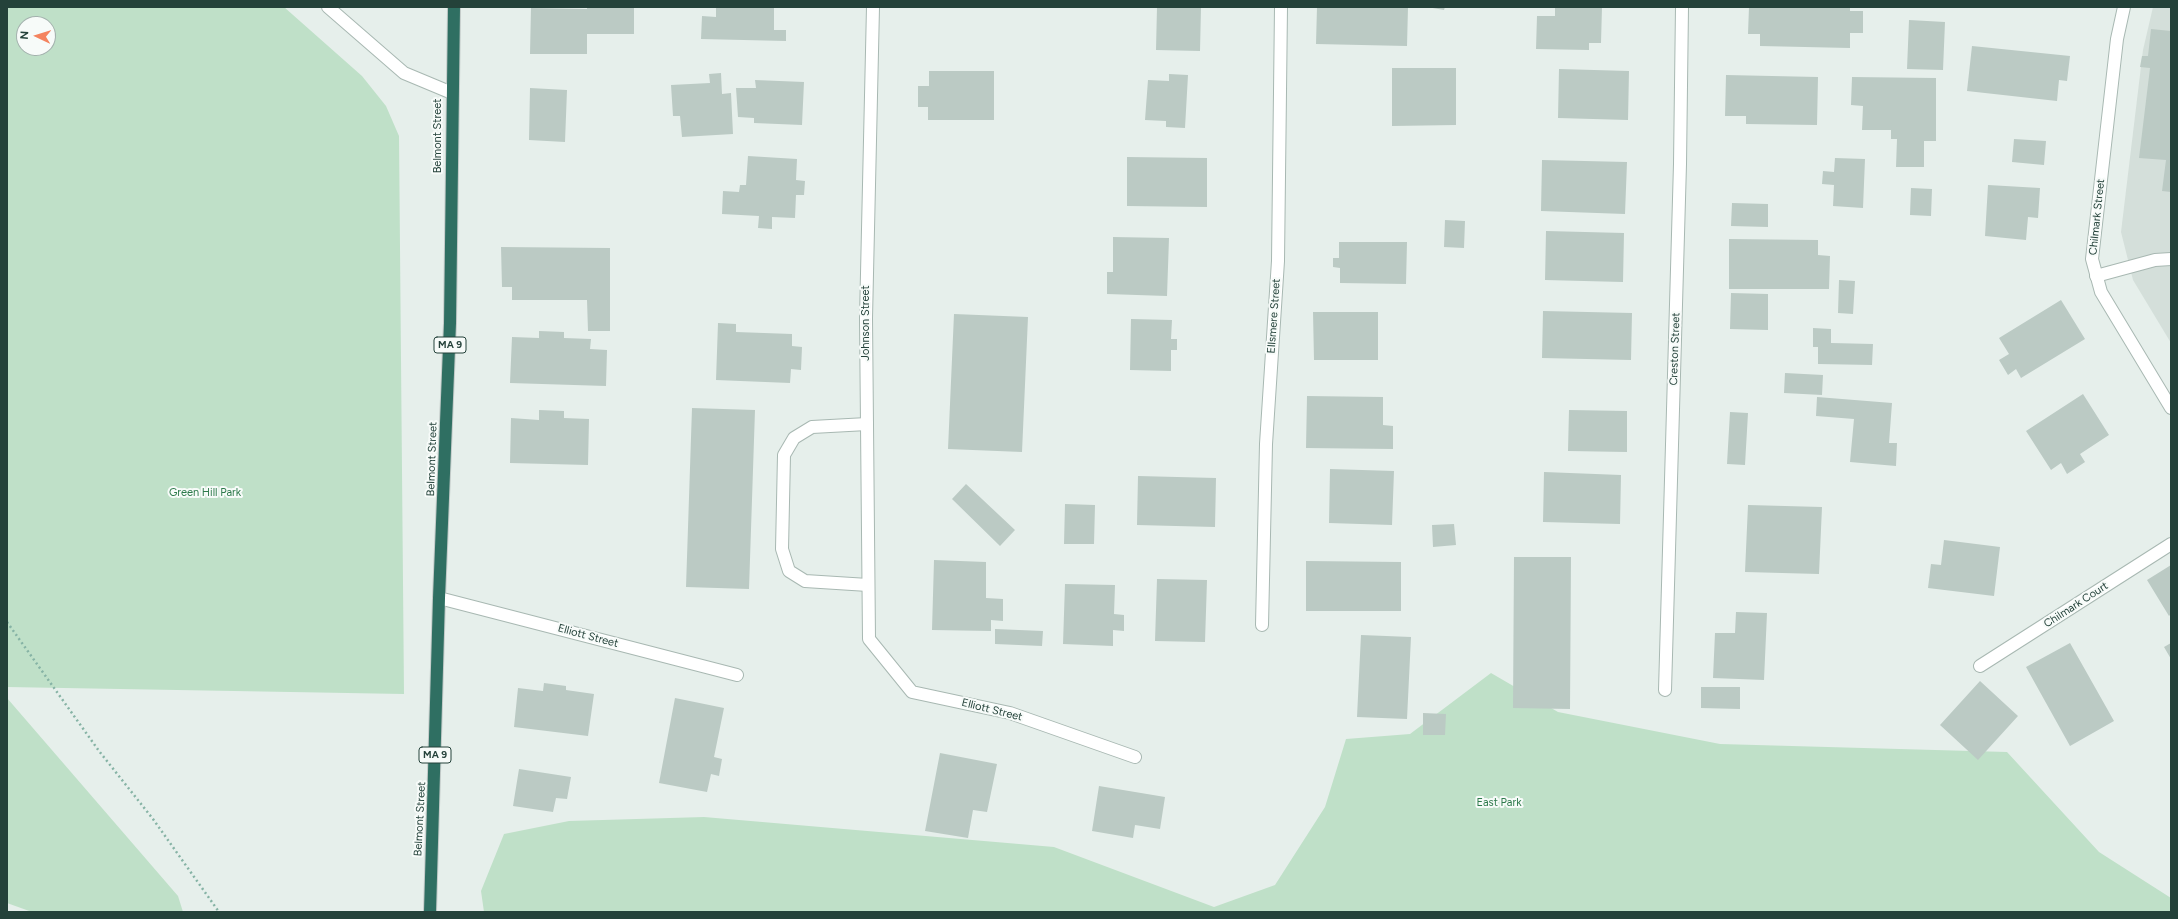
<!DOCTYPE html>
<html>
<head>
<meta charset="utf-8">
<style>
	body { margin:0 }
	#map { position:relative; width:2178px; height:919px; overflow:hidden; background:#e6efeb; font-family:Figtree,sans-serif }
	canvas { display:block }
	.frame { position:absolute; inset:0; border:8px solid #24423a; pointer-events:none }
	.north { position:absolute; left:16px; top:16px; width:40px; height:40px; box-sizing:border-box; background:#f7fbf9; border:1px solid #a3b1ad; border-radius:50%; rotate:274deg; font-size:11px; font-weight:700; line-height:16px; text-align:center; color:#24423a }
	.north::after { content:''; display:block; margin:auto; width:14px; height:18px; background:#f4845f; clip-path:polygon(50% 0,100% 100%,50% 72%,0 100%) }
</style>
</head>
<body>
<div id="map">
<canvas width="2178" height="919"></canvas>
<div class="frame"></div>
<div class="north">N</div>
</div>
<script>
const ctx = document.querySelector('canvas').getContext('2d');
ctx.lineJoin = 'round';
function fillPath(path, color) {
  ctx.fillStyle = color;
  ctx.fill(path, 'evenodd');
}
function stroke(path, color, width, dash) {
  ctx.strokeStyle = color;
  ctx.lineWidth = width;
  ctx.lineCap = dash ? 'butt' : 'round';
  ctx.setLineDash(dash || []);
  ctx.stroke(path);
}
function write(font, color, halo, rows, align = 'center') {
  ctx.font = font + ' Figtree,sans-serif';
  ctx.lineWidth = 4;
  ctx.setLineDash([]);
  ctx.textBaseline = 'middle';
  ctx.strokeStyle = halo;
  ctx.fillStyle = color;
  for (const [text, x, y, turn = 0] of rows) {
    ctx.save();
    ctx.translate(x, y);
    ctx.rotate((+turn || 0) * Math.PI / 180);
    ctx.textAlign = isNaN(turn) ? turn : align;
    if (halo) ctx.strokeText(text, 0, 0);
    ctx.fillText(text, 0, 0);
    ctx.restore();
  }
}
fillPath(new Path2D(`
	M 2153,7 L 2171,7 L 2171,343 L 2133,280 L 2121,232 L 2143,50 Z`), '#d4dfda');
fillPath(new Path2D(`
	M 7,7 L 284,7 L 362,76 L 386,106 L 399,136 L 404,694 L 7,687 ZM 24,24 L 48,24 L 48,48 L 24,48 Z
	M 1491,673 L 1558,712 L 1720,744 L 2007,752 L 2099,852 L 2171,898 L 2171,912 L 484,912 L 481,891 L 504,834 L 569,821 L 704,817 L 1054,847 L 1214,907 L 1275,885 L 1325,807 L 1346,739 L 1410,734 Z
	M 7,698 L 178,896 L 183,912 L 32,912 L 7,903 Z`), '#bfe0c8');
fillPath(new Path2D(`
	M 587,7 L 634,7 L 634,34 L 587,34 L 587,54 L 530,54 L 531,8 L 587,9 Z
	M 716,7 L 774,7 L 774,30 L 786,30 L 786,41 L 701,39 L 702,16 L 716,17 Z
	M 1157,7 L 1201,7 L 1200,51 L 1156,50 Z
	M 1317,7 L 1408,7 L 1407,46 L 1316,44 Z
	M 1427,7 L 1445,7 L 1444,10 Z
	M 1555,7 L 1602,7 L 1601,43 L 1589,43 L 1589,50 L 1536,49 L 1537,16 L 1555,16 Z
	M 1749,7 L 1850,7 L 1850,11 L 1863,11 L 1863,33 L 1850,33 L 1850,48 L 1760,46 L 1760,34 L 1748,34 Z
	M 1909,20 L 1945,22 L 1943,70 L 1907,69 Z
	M 2151,29 L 2171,31 L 2171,192 L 2162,191 L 2166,160 L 2139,158 L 2150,68 L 2140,67 L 2142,56 L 2148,56 Z
	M 1972,46 L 2070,56 L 2067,81 L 2059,80 L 2057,101 L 1967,91 Z
	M 1392,68 L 1456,68 L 1456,125 L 1392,126 Z
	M 1559,69 L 1629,71 L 1628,120 L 1558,118 Z
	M 929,71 L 994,71 L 994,120 L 928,120 L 928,107 L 918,107 L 918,86 L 929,86 Z
	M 721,73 L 722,94 L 731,93 L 733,134 L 682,137 L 680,116 L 673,116 L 671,85 L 710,83 L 709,74 Z
	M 1169,74 L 1188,75 L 1185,128 L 1166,127 L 1166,121 L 1145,120 L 1148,80 L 1169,81 Z
	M 1726,75 L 1818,77 L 1817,125 L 1746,124 L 1746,116 L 1725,116 Z
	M 1852,77 L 1936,78 L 1936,141 L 1924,141 L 1924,167 L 1896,167 L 1897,139 L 1891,139 L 1891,130 L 1862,130 L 1863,106 L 1851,105 Z
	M 755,80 L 804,82 L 802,125 L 754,123 L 754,118 L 738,117 L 736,88 L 756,88 Z
	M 530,88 L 567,90 L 565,142 L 529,140 Z
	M 2014,139 L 2046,141 L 2044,165 L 2012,162 Z
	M 748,156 L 797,159 L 796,180 L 805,181 L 804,195 L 796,195 L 795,218 L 772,217 L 772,229 L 758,228 L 759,216 L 722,214 L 723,191 L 739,192 L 740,185 L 746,185 Z
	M 1127,157 L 1207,158 L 1207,207 L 1127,206 Z
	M 1835,158 L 1865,159 L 1863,208 L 1833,206 L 1834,185 L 1822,184 L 1823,171 L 1834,172 Z
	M 1542,160 L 1627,162 L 1625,214 L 1541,211 Z
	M 1988,185 L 2040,188 L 2038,218 L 2028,217 L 2026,240 L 1985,236 Z
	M 1911,188 L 1932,189 L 1931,216 L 1910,215 Z
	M 1732,203 L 1768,204 L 1768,227 L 1731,226 Z
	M 1445,220 L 1465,221 L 1464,248 L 1444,247 Z
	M 1546,231 L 1624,233 L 1623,282 L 1545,280 Z
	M 1113,237 L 1169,238 L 1167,296 L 1107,294 L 1107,272 L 1113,272 Z
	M 1729,239 L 1818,240 L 1818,255 L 1830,256 L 1829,289 L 1729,289 Z
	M 1339,242 L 1407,242 L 1406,284 L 1340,283 L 1340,268 L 1333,267 L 1333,258 L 1339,258 Z
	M 501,247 L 610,248 L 610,331 L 588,331 L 587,300 L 512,300 L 512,287 L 502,287 Z
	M 1839,280 L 1855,281 L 1853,314 L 1838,313 Z
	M 1731,293 L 1768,294 L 1768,330 L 1730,329 Z
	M 2061,300 L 2085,339 L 2021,378 L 2016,369 L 2008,375 L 1999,360 L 2009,354 L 1999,338 Z
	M 1543,311 L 1632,313 L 1631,360 L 1542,358 Z
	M 1313,312 L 1378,312 L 1378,360 L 1314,360 Z
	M 954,314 L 1028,317 L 1022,452 L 948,449 Z
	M 1131,319 L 1172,320 L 1171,339 L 1177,339 L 1177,350 L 1171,350 L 1171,371 L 1130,370 Z
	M 718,323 L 736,324 L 736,332 L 792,334 L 792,346 L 802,347 L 801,370 L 791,369 L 790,383 L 716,380 Z
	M 1813,328 L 1831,329 L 1831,343 L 1873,344 L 1872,365 L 1818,364 L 1818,347 L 1813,347 Z
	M 539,331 L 564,332 L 564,338 L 591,339 L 590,349 L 607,350 L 606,386 L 510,383 L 512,337 L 539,338 Z
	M 1785,373 L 1823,375 L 1822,395 L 1784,393 Z
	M 2083,394 L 2109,435 L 2080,454 L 2085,462 L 2067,474 L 2061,463 L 2051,470 L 2026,431 Z
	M 1307,396 L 1383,397 L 1383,425 L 1393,426 L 1393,449 L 1306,448 Z
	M 1817,397 L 1892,403 L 1889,443 L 1897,443 L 1896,466 L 1850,462 L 1854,419 L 1816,416 Z
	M 692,408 L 755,410 L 749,589 L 686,587 Z
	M 539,410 L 564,411 L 564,418 L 589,419 L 588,465 L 510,463 L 511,418 L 539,420 Z
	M 1569,410 L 1627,411 L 1627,452 L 1568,451 Z
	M 1730,412 L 1748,413 L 1745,465 L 1727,464 Z
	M 1330,469 L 1394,471 L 1392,525 L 1329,523 Z
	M 1544,472 L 1621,475 L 1620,524 L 1543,522 Z
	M 1138,476 L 1216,478 L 1215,527 L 1137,525 Z
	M 966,484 L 1015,530 L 1000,546 L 952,499 Z
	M 1065,504 L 1095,505 L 1094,544 L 1064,544 Z
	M 1748,505 L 1822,507 L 1819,574 L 1745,572 Z
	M 1454,524 L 1456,545 L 1433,547 L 1432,525 Z
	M 1944,540 L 2000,547 L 1994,596 L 1928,588 L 1931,564 L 1941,565 Z
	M 1514,557 L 1571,557 L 1570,709 L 1513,708 Z
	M 934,560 L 986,562 L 986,598 L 1003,599 L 1003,621 L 991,620 L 991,631 L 932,630 Z
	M 1306,561 L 1401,562 L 1401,611 L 1306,611 Z
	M 2171,565 L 2171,614 L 2169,616 L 2147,580 Z
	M 1157,579 L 1207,580 L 1205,642 L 1155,641 Z
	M 1065,584 L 1115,585 L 1114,614 L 1124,615 L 1124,631 L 1113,630 L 1113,646 L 1063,644 Z
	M 1736,612 L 1767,613 L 1764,680 L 1713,678 L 1715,633 L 1735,633 Z
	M 995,629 L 1043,631 L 1042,646 L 995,644 Z
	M 1361,635 L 1411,637 L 1407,719 L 1357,717 Z
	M 2070,643 L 2114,721 L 2070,746 L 2026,667 Z
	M 2171,643 L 2171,659 L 2164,647 Z
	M 1980,681 L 2018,716 L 1978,760 L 1940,725 Z
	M 544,683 L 566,686 L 566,690 L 594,694 L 588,736 L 514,727 L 518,688 L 543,691 Z
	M 1701,687 L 1740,687 L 1740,709 L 1701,708 Z
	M 675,698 L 724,708 L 714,757 L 722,759 L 719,776 L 711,774 L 707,792 L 659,783 Z
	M 1423,713 L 1446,714 L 1445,735 L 1423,735 Z
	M 940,753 L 997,764 L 987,812 L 973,810 L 968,838 L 925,831 Z
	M 519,769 L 571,777 L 567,799 L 556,798 L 553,812 L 513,806 Z
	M 1099,786 L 1165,797 L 1160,829 L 1135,825 L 1133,838 L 1092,831 Z`), '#bbcac4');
const lane = new Path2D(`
	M 2096,276 L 2155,260 L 2171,259
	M 867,424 L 812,427 L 794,438 L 784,455 L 782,549 L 789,571 L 805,581 L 868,585`);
const street = new Path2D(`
	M 328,7 L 404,73 L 452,93
	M 873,7 L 866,318 L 869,639 L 912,692 L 1010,713 L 1135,757
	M 2124,7 L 2117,39 L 2092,259 L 2101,292 L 2171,408
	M 439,598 L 737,675
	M 1262,625 L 1266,444 L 1278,261 L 1281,7
	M 1980,666 L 2171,544
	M 1665,690 L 1680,164 L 1682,7`);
const highway = new Path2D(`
	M 430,912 L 439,598 L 450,323 L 454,7`);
stroke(lane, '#a8b8b2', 14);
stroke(street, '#a8b8b2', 14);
stroke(highway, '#c2cac8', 14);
stroke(new Path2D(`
	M 7,622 L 99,751 L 153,819 L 219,912`), '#86b3a5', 2.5, [2, 3]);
stroke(lane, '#fff', 12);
stroke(street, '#fff', 12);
stroke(highway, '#2f6f62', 12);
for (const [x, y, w] of [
	[450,345,32],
	[435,755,32]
]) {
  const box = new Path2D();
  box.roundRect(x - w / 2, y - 8, w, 16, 3);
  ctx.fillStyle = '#f7fbf9';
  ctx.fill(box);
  stroke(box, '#24423a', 1);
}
write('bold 10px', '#24423a', null, [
	["MA 9",450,345],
	["MA 9",435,755]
]);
write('11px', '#24423a', '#f7fbf9', [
	["Belmont Street",438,136,-90],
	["Chilmark Street",2097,217,-84],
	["Ellsmere Street",1274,316,-86],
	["Johnson Street",866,323,-90],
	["Creston Street",1675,349,-88],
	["Belmont Street",432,459,-88],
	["Chilmark Court",2076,605,-33],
	["Elliott Street",588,636,15],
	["Elliott Street",992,710,14],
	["Belmont Street",420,819,-87]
]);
write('11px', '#2d7a4b', '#f7fbf9', [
	["Green Hill Park",205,493],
	["East Park",1499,803]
]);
</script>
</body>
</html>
